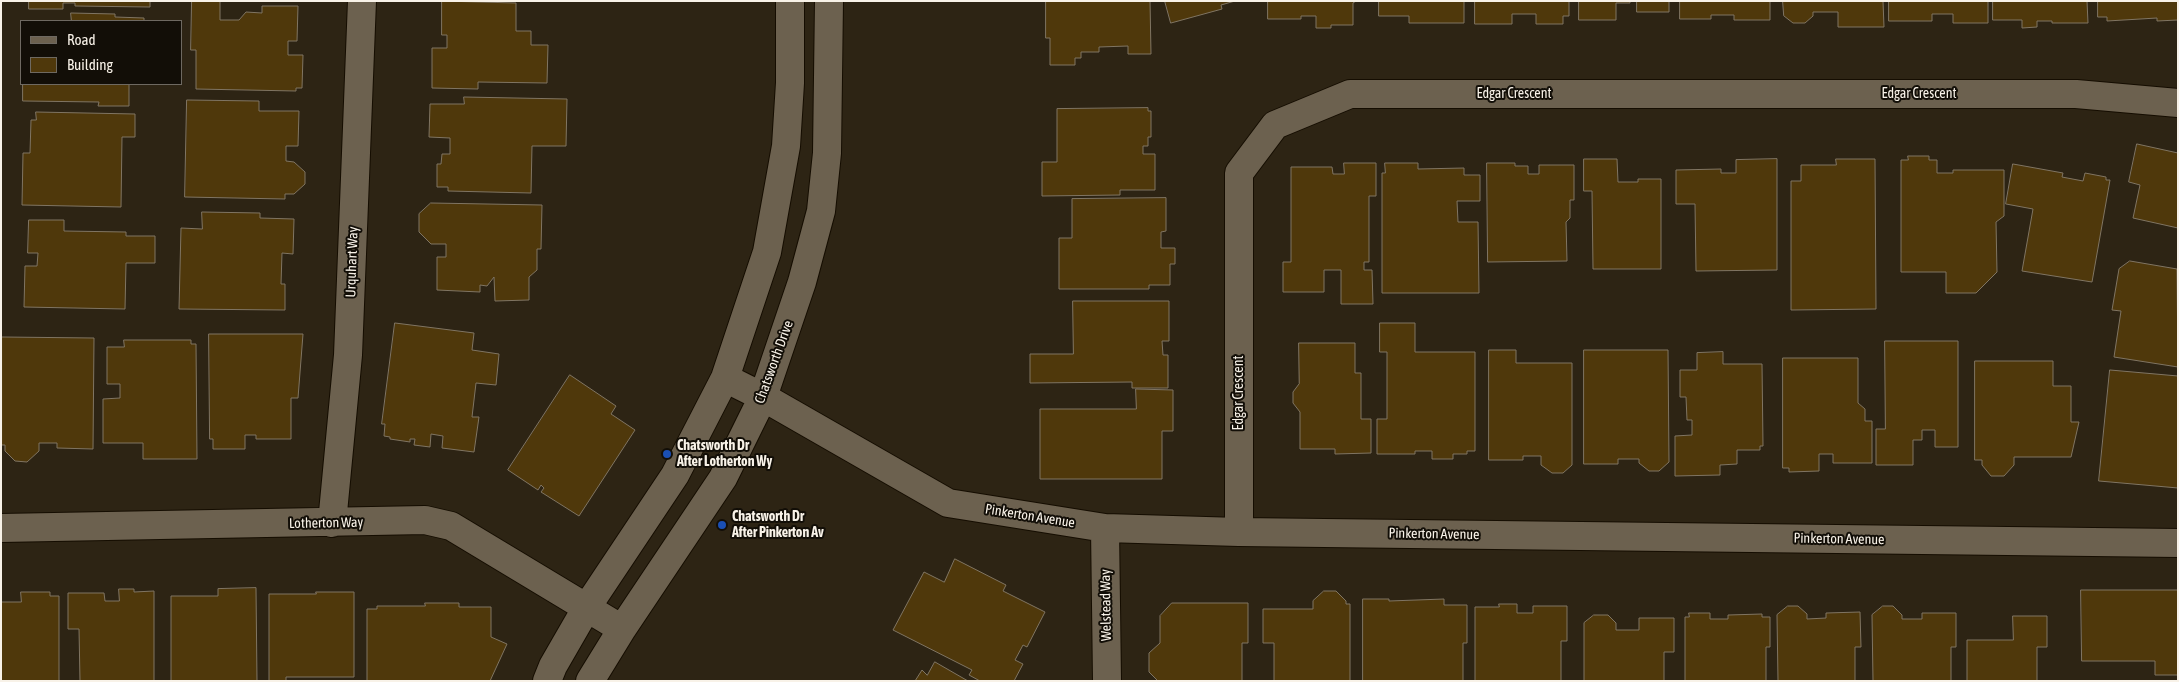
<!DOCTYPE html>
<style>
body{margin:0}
#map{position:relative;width:2179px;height:682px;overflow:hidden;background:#2d2414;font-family:"Asap Condensed",sans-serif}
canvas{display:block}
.frame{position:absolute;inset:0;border:2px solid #f8f2e8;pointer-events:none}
.legend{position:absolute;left:20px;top:20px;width:162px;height:65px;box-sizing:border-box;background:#120e07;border:1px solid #6e6961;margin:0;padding:6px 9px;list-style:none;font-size:15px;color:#f8f2e8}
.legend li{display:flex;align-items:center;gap:10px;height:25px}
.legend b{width:25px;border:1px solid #6e6961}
</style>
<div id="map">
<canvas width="2179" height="682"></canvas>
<div class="frame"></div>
<ul class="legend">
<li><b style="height:6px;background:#6c614f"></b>Road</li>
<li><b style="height:14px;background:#4f380b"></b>Building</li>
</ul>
</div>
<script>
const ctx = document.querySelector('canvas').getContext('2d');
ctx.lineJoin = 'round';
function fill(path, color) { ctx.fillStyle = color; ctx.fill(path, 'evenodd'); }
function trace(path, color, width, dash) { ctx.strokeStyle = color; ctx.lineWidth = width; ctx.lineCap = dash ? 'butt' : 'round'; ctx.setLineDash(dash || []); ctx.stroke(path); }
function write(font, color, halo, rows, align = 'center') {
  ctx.font = font + ' "Asap Condensed",sans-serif'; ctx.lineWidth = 4; ctx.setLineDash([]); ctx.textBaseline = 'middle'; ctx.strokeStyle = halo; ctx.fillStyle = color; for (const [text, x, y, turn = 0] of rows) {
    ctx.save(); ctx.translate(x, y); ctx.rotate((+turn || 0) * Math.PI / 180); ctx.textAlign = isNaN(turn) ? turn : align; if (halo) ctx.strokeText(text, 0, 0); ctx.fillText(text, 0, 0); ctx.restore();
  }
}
const building = new Path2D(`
 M29,1H150V7L75,6V3H63V9H29Z
 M192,1H220V20H239L246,12L262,13V6H298L297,41H288V55H303L302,88H296V91L196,89V50H191Z
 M442,1L516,3V31H531V45H548L547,83L478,82V89L432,88V48H447V35H442Z
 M1046,1H1150L1151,54H1128V46L1099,47V52H1081V58H1075V65H1050V38H1046Z
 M1165,1H1235L1221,5L1222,9L1171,23Z
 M1268,1H1356L1353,3V25H1331V28H1316V16H1301V19H1268Z
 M1379,1H1464V23H1409V16H1379Z
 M1475,1H1569V16H1563V24H1536V14H1512V24H1475Z
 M1579,1H1630V3H1616V20H1579Z
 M1637,1H1669V12H1637Z
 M1680,1H1770V20H1734V15H1711V19H1680Z
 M1783,1H1883L1884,27H1838V12H1813V16L1805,23H1793L1784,16Z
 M1889,1H1988V23H1953V14H1932V21H1889Z
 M1993,1H2087L2088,23H2052V21H2037V27L2022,28V20H1993Z
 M2098,1H2178V20L2157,21V18L2107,21V17H2098Z
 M71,13L115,14V17L144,18V21H37H71Z
 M23,84H129V106H98L99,102L23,101Z
 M464,97L567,99L566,146H532L531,193L448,191V187H437V164H441L442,154H450V138L429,137L430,104H464Z
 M187,100L259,101V111H299L298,146H286V161L294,162L305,172V184L294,194H285V199L185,197Z
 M1148,108V111H1151V137H1148V146H1143V154H1155V190H1120V195L1042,196V162H1057V109Z
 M36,112L135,114V137H122L121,207L22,205L23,153H30L31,120H36Z
 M2137,144L2178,153V228L2133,218L2140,185L2129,182Z
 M1908,156H1929V160H1937V173H1953V170H2004V216L1996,222L1997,272L1976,293H1946V272H1901V160H1908Z
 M1584,159H1617L1618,182H1638V179H1661V269H1593L1592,191H1584Z
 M1777,159V270L1696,271L1695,204H1676V170L1721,169V173H1736V160Z
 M1836,159H1875L1876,309L1791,310V181H1801V165H1836Z
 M1344,163H1376V196H1369V262H1364V270H1372L1373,304H1341V270H1324V292H1283V262H1291V167H1332L1333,174H1344Z
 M1385,163H1418V169L1464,168V175H1480V201H1457L1458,222H1478L1479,293H1382V173H1385Z
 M1487,163H1515V166H1528V174H1539V165H1574V200H1570V218L1566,222L1567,261L1488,262Z
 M2013,164L2063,173L2062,177L2083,181L2085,173L2106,177V180H2110L2092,282L2022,271L2033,209L2006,204Z
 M1166,198V231L1161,232V248H1175V264H1170V285H1149V289H1059V238H1072V199Z
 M431,203L542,205L541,249H537V270L529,277V300L495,301L494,277L487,286L480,285V292L437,290V257H446V244H431L419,232V214Z
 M202,212L260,213V218L294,219L293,254L282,253L281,284H285V310L179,309L181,228L202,229Z
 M29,220H64V231L126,232V236H155V263H126L125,309L24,307L25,266H37L38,253H28Z
 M2130,261L2177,269L2178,367L2114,357L2121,311L2112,310L2119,269Z
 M1073,301H1169V341H1162L1163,355H1168V388H1132V382L1030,383V354H1073Z
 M395,323L474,333L472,350L499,354L496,385L476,383L472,417H479L474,452L442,448L443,436L431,434L430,447L414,445L415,439H410V442L390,439V437L384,436L385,424H382Z
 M1380,323H1415V352H1475V451H1467V454H1453V459H1432V451H1415V454H1377V419H1387V352H1380Z
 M209,334H303L298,398H291V439H256V435H245V449H213V439H210Z
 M2,337L94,338L93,449L57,448V443H39V451L27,462L15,461L5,451V445H2Z
 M124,340H191V344H196L197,459H143V443H103V399L120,398V384H107V347H124Z
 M1885,341H1958V447H1935V430H1922V440H1913V465H1876V429H1885Z
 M1299,343H1355V373H1361V419H1371V453L1335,454V449H1300V412L1293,403V392L1299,384Z
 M1489,350H1516V363H1572V465L1563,473H1552L1541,465V456H1523V460H1489Z
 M1584,350H1668L1669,462L1659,471H1649L1639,463V459H1618V464H1584Z
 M1723,352V364H1762L1763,446H1760V450H1737V464L1720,465V475L1675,476V436L1692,435V420H1687L1686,397H1680V370H1697V353Z
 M1783,358H1858V403L1865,409V421H1872V463H1833V454H1819V471L1789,472V468H1783Z
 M1975,361H2053V386H2071V422H2079L2071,457H2014V465L2004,476H1991L1982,465V460H1975Z
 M2110,370L2178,376V488L2099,481Z
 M570,375L616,406L611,414L635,430L579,516L541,492L544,488L541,485L538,490L508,470Z
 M1136,389L1173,390V431H1162V479H1040V409H1136Z
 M955,559L1006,585L1003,591L1045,612L1027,647L1023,645L1015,660L1023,664L1014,681H980L969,675L972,670L893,630L924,572L944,582Z
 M256,588L257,681H171V596H218V589Z
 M119,589H134V592L154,591V681H80L79,629H68V593H104L105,601H119Z
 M2081,590H2178V675H2155V661H2082Z
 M1324,591H1336L1346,601V604H1350V681H1274V643H1263V609H1313V601Z
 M21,592H50V596H59V681H1V602H21Z
 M316,592H354V677H286V681H269V594H316Z
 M1363,599H1389V601L1444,599V605H1467V643H1463V681H1363Z
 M425,603H459V607H491V637L507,644L490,681H367V609H377V606H425Z
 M1172,603H1248V643H1242V681H1158L1149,672V653L1160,643V616Z
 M1499,604H1517V613H1533V606H1567V641H1561V681H1475V607H1499Z
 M1788,606H1798L1807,614V619L1826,618V613L1860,612L1861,647H1855V681H1778L1777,615Z
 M1883,606H1893L1902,615V619H1922V613H1956V647H1951V681H1873L1872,615Z
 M1689,613H1710V619H1728V615L1762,614V617H1770V647H1766V681H1685V617H1689Z
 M1594,615H1608L1616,623V630H1639V618H1674V652H1664V681H1584V623Z
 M2013,616H2047V647H2037V681H1967V640H2013Z
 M935,662L968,681H915L922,670L927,675Z`);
fill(building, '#4f380b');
trace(building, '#807563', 1);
const minor = new Path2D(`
 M725,378L763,397L948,503L1105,528L1239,532L2178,543
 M332,523L348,355L362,1
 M1,528L425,520L451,526L622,629
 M1105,528L1107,681
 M1239,532V173L1275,125L1350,94H2076L2178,103
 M547,681L553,666L587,607L675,475L725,378L767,252L786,146L790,83V1
 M590,681L622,629L723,478L763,397L802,282L821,211L827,153L829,1`);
trace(minor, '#150d01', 30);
trace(minor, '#6c614f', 28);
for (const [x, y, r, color] of [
 [667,454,5,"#1a4fb4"],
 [722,525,5,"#1a4fb4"]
]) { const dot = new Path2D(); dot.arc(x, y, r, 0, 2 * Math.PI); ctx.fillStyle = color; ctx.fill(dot); trace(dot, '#120e07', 2); }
write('14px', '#f8f2e8', '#120e07', [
 ["Edgar Crescent",1514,94],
 ["Edgar Crescent",1919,94],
 ["Urquhart Way",352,262,-88],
 ["Chatsworth Drive",774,362,-70],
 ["Edgar Crescent",1239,393,-90],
 ["Pinkerton Avenue",1030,516,9],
 ["Lotherton Way",326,523,-1],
 ["Pinkerton Avenue",1434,534,1],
 ["Pinkerton Avenue",1839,539,1],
 ["Welstead Way",1106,605,-91]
]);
write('bold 14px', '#f8f2e8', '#120e07', [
 ["Chatsworth Dr",677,446],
 ["After Lotherton Wy",677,462],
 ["Chatsworth Dr",732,517],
 ["After Pinkerton Av",732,533]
], 'left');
</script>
